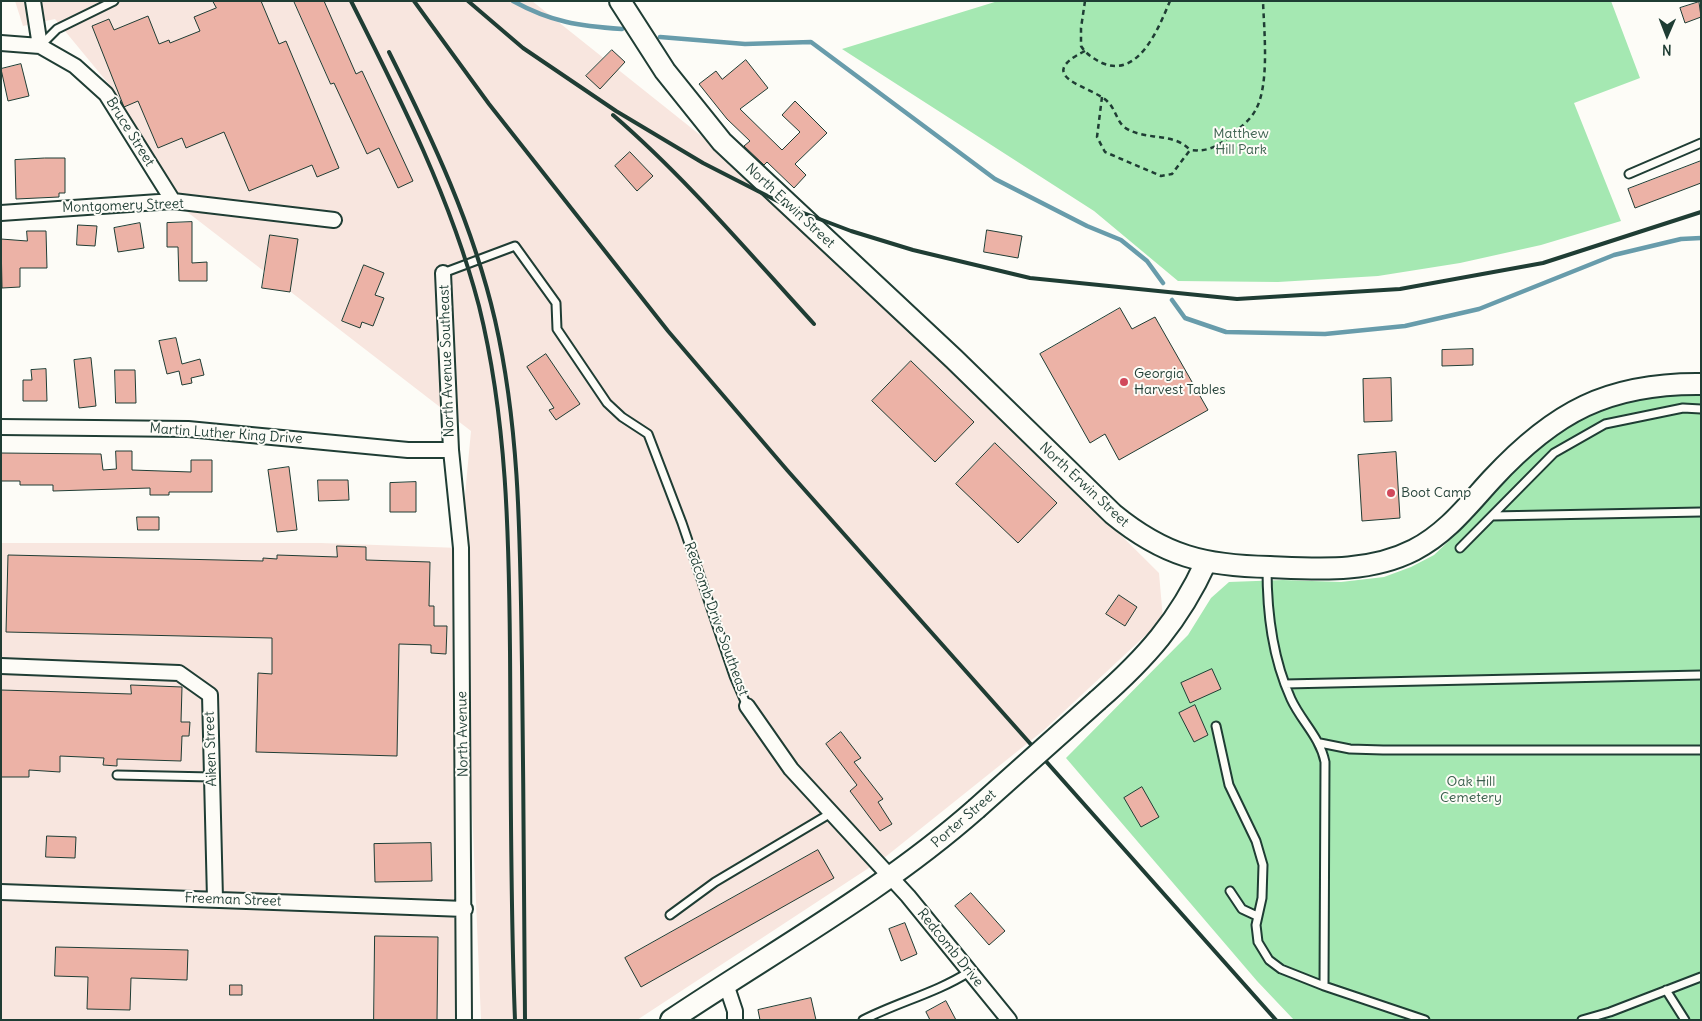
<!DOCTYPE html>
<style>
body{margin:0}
#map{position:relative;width:1702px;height:1021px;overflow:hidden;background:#fdfcf7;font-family:Delius,sans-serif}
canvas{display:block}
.frame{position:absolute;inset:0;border:2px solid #1f3d34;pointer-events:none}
.north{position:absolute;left:1642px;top:10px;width:50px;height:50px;-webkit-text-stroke:4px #fdfcf7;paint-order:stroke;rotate:181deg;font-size:14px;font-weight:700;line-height:20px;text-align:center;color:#1f3d34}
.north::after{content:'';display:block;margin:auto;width:18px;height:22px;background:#1f3d34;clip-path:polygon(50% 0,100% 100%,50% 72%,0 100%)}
</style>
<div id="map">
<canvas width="1702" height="1021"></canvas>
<div class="frame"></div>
<div class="north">N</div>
</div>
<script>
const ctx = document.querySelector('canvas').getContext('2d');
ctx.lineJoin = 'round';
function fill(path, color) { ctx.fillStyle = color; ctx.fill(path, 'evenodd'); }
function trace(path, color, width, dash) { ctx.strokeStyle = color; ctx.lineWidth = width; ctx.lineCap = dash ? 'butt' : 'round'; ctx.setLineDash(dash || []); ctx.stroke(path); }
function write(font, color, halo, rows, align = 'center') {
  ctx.font = font + ' Delius,sans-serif'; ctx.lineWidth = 4; ctx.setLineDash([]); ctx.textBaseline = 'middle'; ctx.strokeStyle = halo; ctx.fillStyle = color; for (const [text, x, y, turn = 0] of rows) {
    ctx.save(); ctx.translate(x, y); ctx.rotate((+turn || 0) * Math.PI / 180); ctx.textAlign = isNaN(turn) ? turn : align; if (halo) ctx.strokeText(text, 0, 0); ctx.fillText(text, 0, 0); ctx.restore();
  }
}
fill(new Path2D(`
 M15,1H532L793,209L1159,573L1163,619L1044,730L884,858L637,1020H481L462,570L465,1020H1V543H321L460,548L471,431L173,201L112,88L55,19L23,26Z`), '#f8e6df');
fill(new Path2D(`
 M998,1H1611L1640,78L1574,103L1621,221L1541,245L1460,263L1378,276L1278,282L1178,281L1094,211L842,49Z
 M1672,392L1701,393V1020H1294L1257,981L1066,758L1188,635L1211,598L1229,582L1283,580L1341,582L1384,577L1411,567L1434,555L1472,519L1523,457L1552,432L1613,403Z`), '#a5e8b2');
trace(new Path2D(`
 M513,1C551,22 579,26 622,29
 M660,37L745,44L811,42L995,179L1087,226L1121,240L1147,261L1163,283
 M1172,300L1185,318L1226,332L1325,334L1405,326L1479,309L1614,255L1681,239L1701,238`), '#689cab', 4.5);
const building = new Path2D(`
 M213,1H261L279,44L286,41L339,168L317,177L312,165L249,191L224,132L186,148L182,138L158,148L138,101L124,107L92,26L109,19L114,30L148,16L159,44L169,40L170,43L200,31L194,17L216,8Z
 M294,1H324L356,74L362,71L413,181L398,188L379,148L367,154L334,83L331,84Z
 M1699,2L1701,17L1685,23L1680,8Z
 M612,50L625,62L600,89L586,76Z
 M746,60L768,88L740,109L782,150L800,132L782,115L795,101L827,133L795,164L806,175L794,188L767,162L764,165L744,146L750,141L727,119L699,84L716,71L722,79Z
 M21,64L29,96L8,101L1,69Z
 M630,152L653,176L637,191L615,166Z
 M45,158H65V193H59V197L16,199L15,160Z
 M1701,161V183L1635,208L1628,189Z
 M192,222V263L207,262V281H179L178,247H167V223Z
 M140,223L144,248L118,252L114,228Z
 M78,225L97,226L95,246L77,245Z
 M987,230L1022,236L1018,258L984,252Z
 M27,231H46L47,268H20V287L2,288L1,239L27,241Z
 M270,235L298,239L290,292L262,288Z
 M364,265L384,273L375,295L384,298L373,326L362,322L360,328L342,321Z
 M1120,308L1132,329L1155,317L1208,410L1119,460L1105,434L1090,443L1040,354Z
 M176,338L182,364L200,359L204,375L191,378L192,383L182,385L179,371L167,374L159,341Z
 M1473,349V365L1442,366V350Z
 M546,354L580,404L556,420L549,410L554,408L527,367Z
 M91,358L96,406L79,408L74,360Z
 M911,361L974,422L935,462L872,401Z
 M46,369L47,401H23V380H32L31,370Z
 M115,370H135L136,403H116Z
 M1391,378L1392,421L1364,422L1363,379Z
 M995,443L1057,503L1018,543L956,484Z
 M116,451H132V470L191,472V460H212V492H169V495H150V488L53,491V485H20V481H1V453L101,454L103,470L116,469Z
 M1396,452L1400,518L1362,521L1358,455Z
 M289,467L297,530L277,532L268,470Z
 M318,480H348L349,500L319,501Z
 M416,482V512H390V483Z
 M137,517H159V530H138Z
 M337,546L366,547V560L430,562L429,606H434V626H447L446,654L431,653V645L399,644L397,756L256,752L258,673L272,674V638L6,632L8,555L263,561V558L277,559V555L337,557Z
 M1119,595L1137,607L1125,626L1106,614Z
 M1212,669L1221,689L1190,703L1181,683Z
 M131,685L182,687L181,722H190L189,736H182L181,761L117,759V766L103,765L104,758L60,756V772L29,770V777H1V690L131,694Z
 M1195,705L1208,735L1194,742L1179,713Z
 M841,732L861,758L854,762L883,799L878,802L892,824L880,831L850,791L857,785L826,744Z
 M1142,787L1159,817L1141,827L1124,798Z
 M47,836L76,837L75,858L46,857Z
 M431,843L432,881L375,882L374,844Z
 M818,850L834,878L641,987L625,958Z
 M971,893L1005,931L989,945L955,906Z
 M905,923L917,954L901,961L889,929Z
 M375,936L438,937L437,1020H374Z
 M56,947L188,950L187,980L131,978L130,1010L87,1009L88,977L55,976Z
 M230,985H242V995H230Z
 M811,998L816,1020H760L758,1010Z
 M946,1001L956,1020H930L926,1012Z`);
fill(building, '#ecb2a6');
trace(building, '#1f3d34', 1);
const lane = new Path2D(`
 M40,46L57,29L114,1
 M1629,174L1701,143
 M443,273L515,246L556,303L557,329L607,403L622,417L648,434L682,523L734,676L747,706
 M1492,516L1701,512
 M1460,548L1554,453L1605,424L1683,408L1701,409
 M1267,568C1267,613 1272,657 1291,699C1301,721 1320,737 1325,762L1324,986L1425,1020
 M1285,684L1701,675
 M1216,726L1229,785L1256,841L1263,865L1262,898L1256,925L1258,942L1269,960L1281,969L1324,986
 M1320,743L1350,749L1383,750H1701
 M117,775L212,777
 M1230,891L1242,909L1257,916
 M670,915L715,882L831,813
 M1666,990L1685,1020
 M863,1020C898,1002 936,993 969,972
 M1582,1020L1610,1012L1701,977`);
const street = new Path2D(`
 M33,1L40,46L75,66L106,94L173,201
 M1,43L40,46
 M1,213L173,201L334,220
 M443,273L451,450L461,548L464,1020
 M1,427L188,429L408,450H451
 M1,666L179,673L210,695L215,899
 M747,706L791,769L908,896L1009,1020
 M1,892L465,909
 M726,984L735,1011V1020`);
const secondary = new Path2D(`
 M620,1L665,71L722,142L954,359L1113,514C1164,556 1205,566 1270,567C1319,569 1369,573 1414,550C1447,533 1468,505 1492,479C1554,412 1608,383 1701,384
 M1098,700C1146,658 1179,621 1206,562
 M671,1020C774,951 883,891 976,809`);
trace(lane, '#1f3d34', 11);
trace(street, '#1f3d34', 18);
trace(secondary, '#1f3d34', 24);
trace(new Path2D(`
 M1085,1L1081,28V46C1086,54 1094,59 1102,63C1139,79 1159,27 1170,1
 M1085,51C1032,77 1091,86 1107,101C1117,110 1116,124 1129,130C1148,140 1175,133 1190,150
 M1102,97L1097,137L1105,152L1161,176L1172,174L1190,150C1209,152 1219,146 1234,133C1241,127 1250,120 1255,111C1270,86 1264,31 1263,1`), '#1f3d34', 2.5, [5, 4]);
trace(lane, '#fdfcf7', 7);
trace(street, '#fdfcf7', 14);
trace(secondary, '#fdfcf7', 20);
trace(new Path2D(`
 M351,1C401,100 451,199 479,306C507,419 509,537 510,651C511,774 510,897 515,1020
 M414,1L489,104L668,331L787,470L1276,1020
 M468,1L523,48L616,111L703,163L793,209L851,231L913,250L1030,278L1237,299L1400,289L1543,263L1701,212
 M389,52C432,138 473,225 495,320C521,434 520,549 522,666C523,784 525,902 525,1020
 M613,115C686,178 749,253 814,324`), '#1f3d34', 4);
const secondaryBridge = new Path2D(`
 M976,809L1098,700`);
trace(secondaryBridge, '#1f3d34', 24, []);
trace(secondaryBridge, '#fdfcf7', 20);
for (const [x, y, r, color] of [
 [1124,382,5,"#d1495b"],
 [1391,493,5,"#d1495b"]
]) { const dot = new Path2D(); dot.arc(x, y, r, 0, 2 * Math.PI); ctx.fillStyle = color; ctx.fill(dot); trace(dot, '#fdfcf7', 2); }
write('14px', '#1f3d34', '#fdfcf7', [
 ["Bruce Street",130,132,58],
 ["Montgomery Street",123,206,-2],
 ["North Erwin Street",790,206,43],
 ["North Avenue Southeast",447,361,-92],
 ["Martin Luther King Drive",226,434,4],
 ["North Erwin Street",1084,485,43],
 ["Redcomb Drive Southeast",716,619,70],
 ["North Avenue",463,734,-91],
 ["Aiken Street",211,749,-92],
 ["Porter Street",964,819,-41],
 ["Freeman Street",233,900,2],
 ["Redcomb Drive",950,948,51]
]);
write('14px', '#3a5f4d', '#fdfcf7', [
 ["Matthew",1241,134],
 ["Hill Park",1241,150],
 ["Oak Hill",1471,782],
 ["Cemetery",1471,798]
]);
write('14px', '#1f3d34', '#fdfcf7', [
 ["Georgia",1134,374],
 ["Harvest Tables",1134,390],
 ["Boot Camp",1401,493]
], 'left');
</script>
